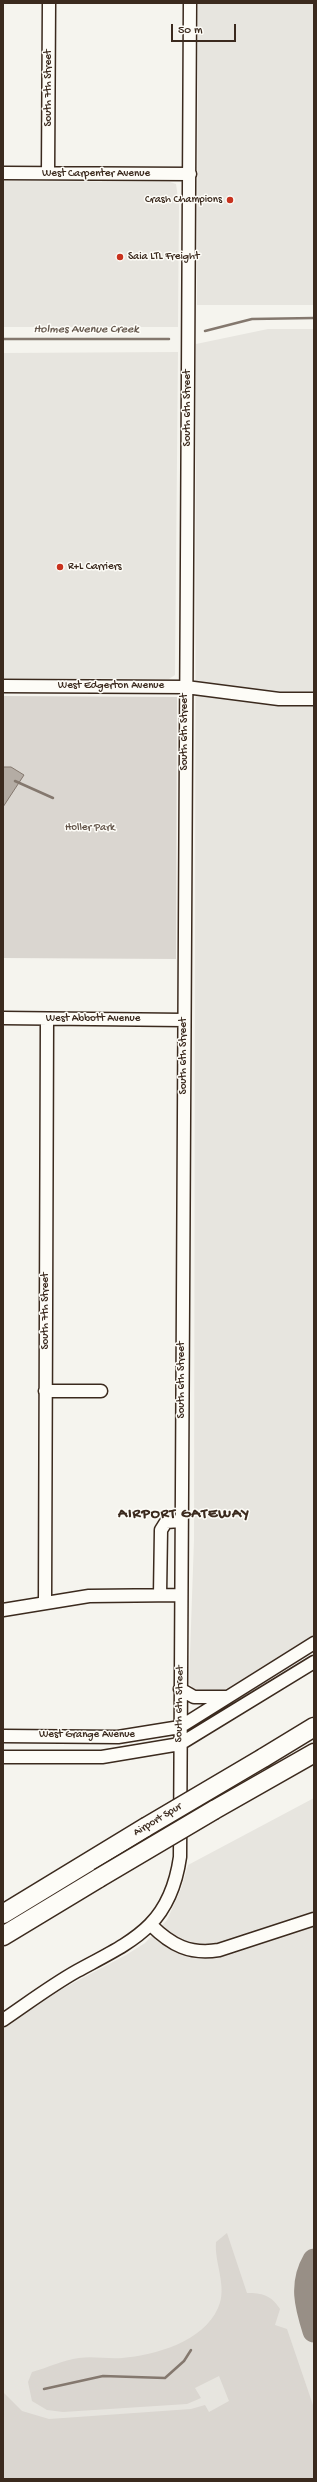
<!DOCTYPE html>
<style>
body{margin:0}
#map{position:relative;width:317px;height:2482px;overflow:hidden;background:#f5f4ee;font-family:"Gochi Hand",sans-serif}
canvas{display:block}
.frame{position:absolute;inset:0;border:4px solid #3b2a1e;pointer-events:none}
.scale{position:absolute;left:171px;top:24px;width:65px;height:18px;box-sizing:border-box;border:2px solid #3b2a1e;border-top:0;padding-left:5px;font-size:12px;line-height:14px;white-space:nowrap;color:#3b2a1e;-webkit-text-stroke:3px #fdfcf7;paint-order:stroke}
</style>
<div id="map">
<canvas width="317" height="2482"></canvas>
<div class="frame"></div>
<div class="scale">50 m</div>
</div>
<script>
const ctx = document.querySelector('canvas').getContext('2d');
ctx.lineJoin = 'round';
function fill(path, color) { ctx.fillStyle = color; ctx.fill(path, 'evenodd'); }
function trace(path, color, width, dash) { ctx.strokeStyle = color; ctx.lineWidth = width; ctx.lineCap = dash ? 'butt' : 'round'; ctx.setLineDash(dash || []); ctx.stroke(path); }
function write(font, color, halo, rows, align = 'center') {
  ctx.font = font + ' "Gochi Hand",sans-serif'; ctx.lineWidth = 3; ctx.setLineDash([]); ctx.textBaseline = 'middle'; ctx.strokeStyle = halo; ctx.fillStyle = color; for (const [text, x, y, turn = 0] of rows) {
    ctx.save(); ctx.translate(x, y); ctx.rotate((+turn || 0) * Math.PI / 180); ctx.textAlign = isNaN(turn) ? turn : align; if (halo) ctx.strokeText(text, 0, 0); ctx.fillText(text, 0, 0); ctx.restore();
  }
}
fill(new Path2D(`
 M198,3H314V305H197Z
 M3,181L170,182L176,184L179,205L178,327H3Z
 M268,329H314V1636L225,1692L197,1694L189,1683L194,1540L196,344Z
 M178,352L175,675L169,679L3,678V353Z
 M314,1798V2479H3V2027L62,1989L126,1955L145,1943L167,1920L181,1889L188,1865Z`), '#e7e5df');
fill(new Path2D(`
 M3,696L177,697L176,959L3,958Z
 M227,2233L247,2293C262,2293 271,2295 280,2309L275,2325L287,2329L314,2408V2479H3V2392L22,2411L49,2419L191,2409L205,2405L209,2412L229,2401L219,2376L195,2388L201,2398L187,2404L63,2412L47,2410L32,2401L28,2382L32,2372C47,2368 63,2360 79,2358C93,2356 107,2359 122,2358C155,2355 203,2342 218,2308C228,2287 214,2263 216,2242Z`), '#dad6d0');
const water = new Path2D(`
 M3,767H11L24,775L3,807Z`);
fill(water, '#b4aca4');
trace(water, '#84786e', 1);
trace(new Path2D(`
 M205,331L252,319L314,318
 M3,339H169
 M15,781L53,798
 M44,2389L103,2376L165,2378L184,2361L191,2350`), '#84786e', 2.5);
trace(new Path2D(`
 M314,2260C300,2284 306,2306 314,2331`), '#988f86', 23);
const minor = new Path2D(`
 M3,173L190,174
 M48,173L49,3
 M3,686L186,687L279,699H314
 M3,1018L184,1020
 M45,1391H101
 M160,1595L161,1530L166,1522L181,1521
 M45,1603L47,1019
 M3,1610L89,1596L181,1595
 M180,1689L194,1697H227
 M3,1736L118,1737L180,1727L314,1643
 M3,1757H102L180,1744L314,1662
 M151,1925C171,1945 190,1955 219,1950L314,1919
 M3,2020C28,2003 52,1985 77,1971C132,1941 170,1927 180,1857L190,3`);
const highway = new Path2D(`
 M263,1758L314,1727
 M214,1810L314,1753
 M3,1914L146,1827
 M3,1936L99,1878`);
trace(minor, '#3b2a1e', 15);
trace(highway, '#3b2a1e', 21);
trace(minor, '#fdfcf7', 12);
trace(highway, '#fdfcf7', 18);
const highwayBridge = new Path2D(`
 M146,1827L263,1758
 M99,1878L214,1810`);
trace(highwayBridge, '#3b2a1e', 21, []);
trace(highwayBridge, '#fdfcf7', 18);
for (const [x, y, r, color] of [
 [230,200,4,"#c8321e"],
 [120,257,4,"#c8321e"],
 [60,567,4,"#c8321e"]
]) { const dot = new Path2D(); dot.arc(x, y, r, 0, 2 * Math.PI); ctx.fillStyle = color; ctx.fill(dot); trace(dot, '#fdfcf7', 1.5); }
write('11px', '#3b2a1e', '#fdfcf7', [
 ["South 7th Street",49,88,-90],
 ["West Carpenter Avenue",96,174],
 ["South 6th Street",188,408,-90],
 ["West Edgerton Avenue",111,686],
 ["South 6th Street",185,732,-90],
 ["West Abbott Avenue",93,1019],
 ["South 6th Street",184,1056,-90],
 ["South 7th Street",46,1311,-90],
 ["South 6th Street",182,1380,-90],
 ["South 6th Street",180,1704,-89],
 ["West Grange Avenue",87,1735],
 ["Airport Spur",158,1820,-31]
]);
write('11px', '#3b2a1e', '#fdfcf7', [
 ["Crash Champions",222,200,"right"],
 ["Saia LTL Freight",128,257],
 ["R+L Carriers",68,567]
], 'left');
write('11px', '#63554a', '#fdfcf7', [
 ["Holler Park",90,828]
]);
write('italic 12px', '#65584d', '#fdfcf7', [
 ["Holmes Avenue Creek",86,330]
]);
ctx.letterSpacing = '1px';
write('bold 15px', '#3b2a1e', '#fdfcf7', [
 ["AIRPORT GATEWAY",184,1515]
]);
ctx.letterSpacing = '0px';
</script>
